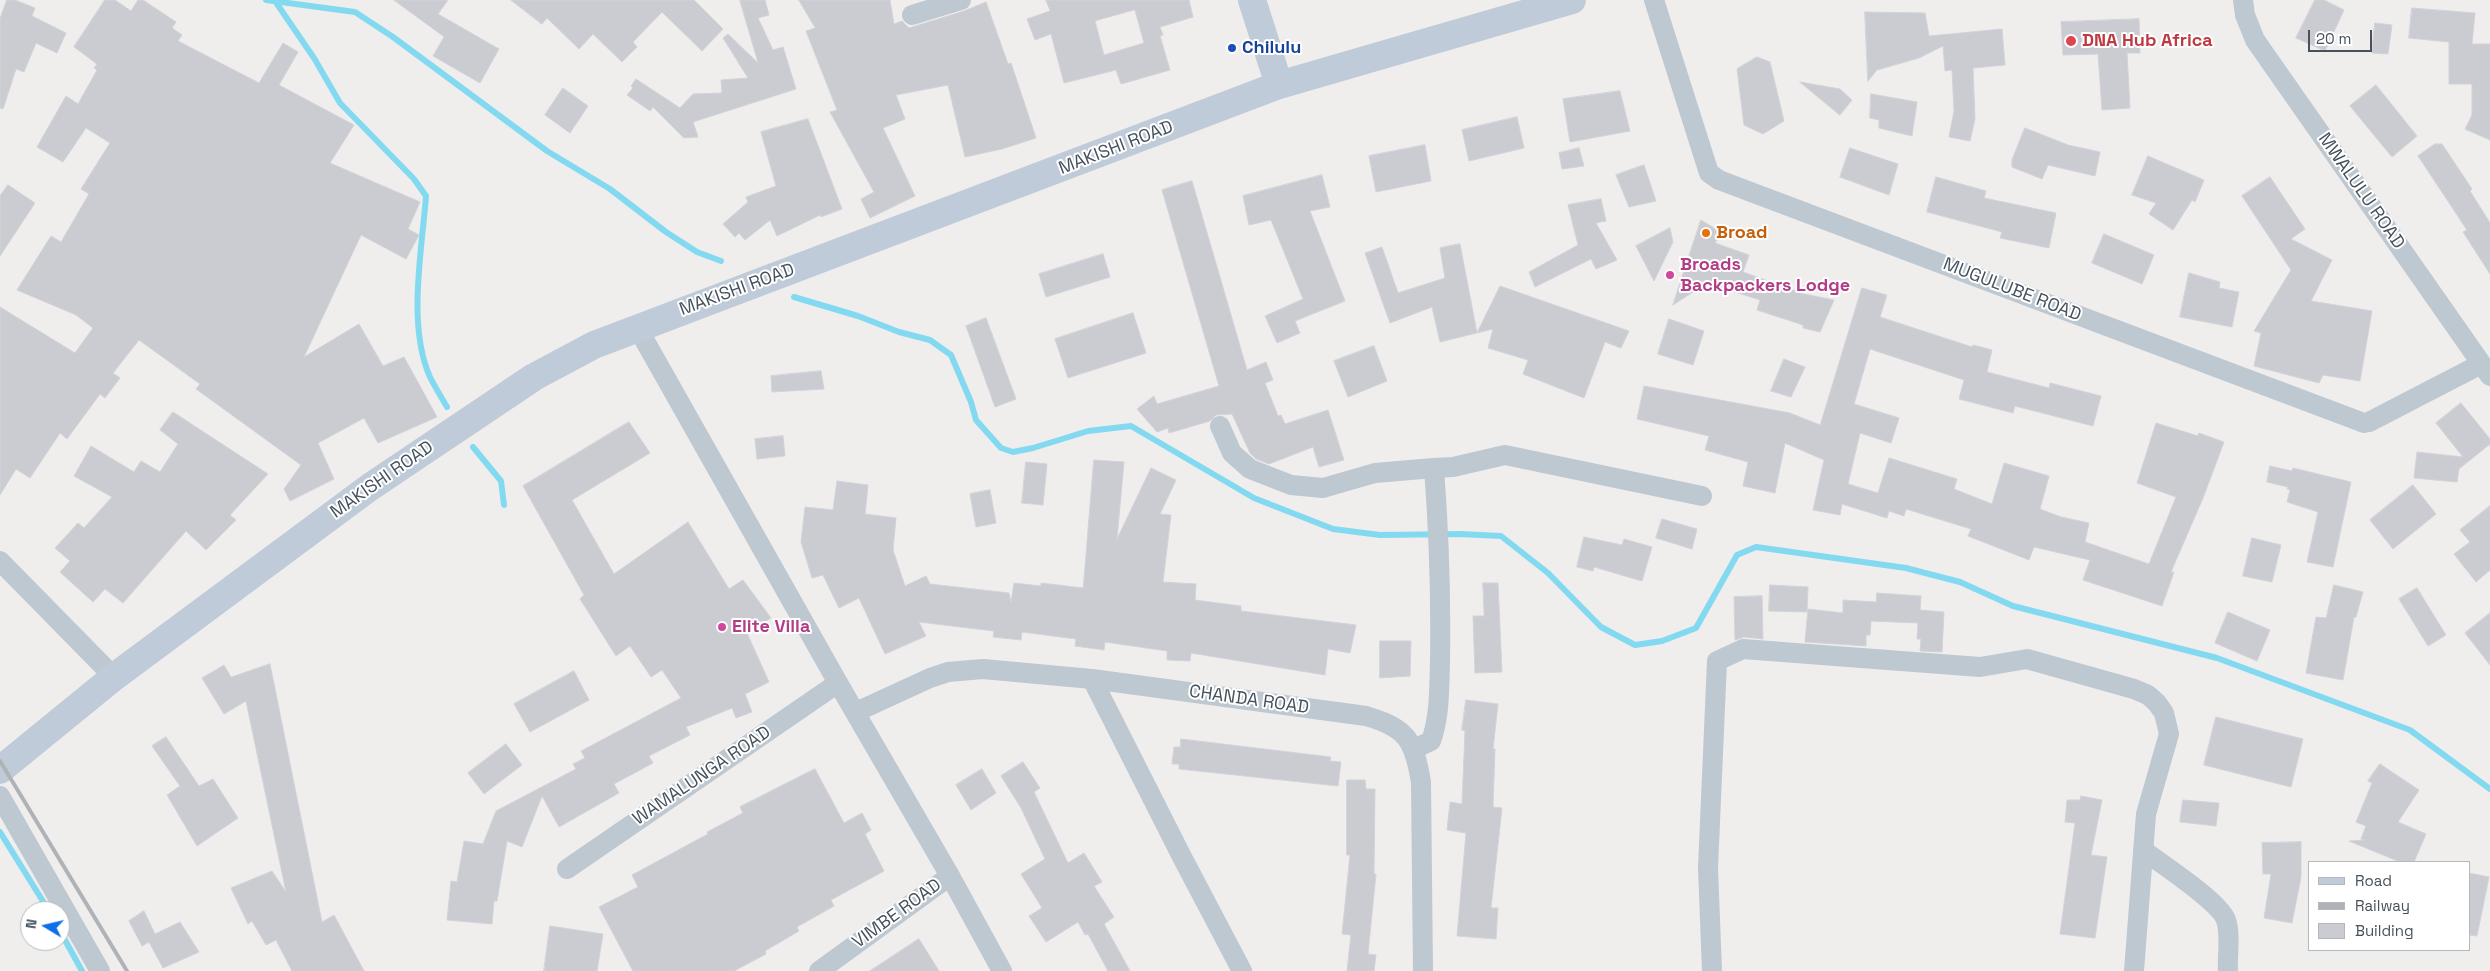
<!DOCTYPE html>
<style>
body{margin:0}
#map{position:relative;width:2490px;height:971px;overflow:hidden;background:#f0eded;font-family:"Space Grotesk",sans-serif}
canvas{display:block}
.legend{position:absolute;left:2308px;top:861px;width:162px;height:90px;box-sizing:border-box;background:#fff;border:1px solid #b5b9be;margin:0;padding:6px 9px;list-style:none;font-size:15px;color:#45515c}
.legend li{display:flex;align-items:center;gap:10px;height:25px}
.legend b{width:25px;border:1px solid #b5b9be}
.north{position:absolute;left:20px;top:901px;width:50px;height:50px;box-sizing:border-box;background:#fff;border:1px solid #b5b9be;border-radius:50%;rotate:279deg;font-size:14px;font-weight:700;line-height:20px;text-align:center;color:#45515c}
.north::after{content:'';display:block;margin:auto;width:18px;height:22px;background:#0f6fe8;clip-path:polygon(50% 0,100% 100%,50% 72%,0 100%)}
.scale{position:absolute;left:2308px;top:30px;width:64px;height:22px;box-sizing:border-box;border:2px solid #45515c;border-top:0;padding-left:6px;font-size:15px;line-height:18px;white-space:nowrap;color:#45515c;-webkit-text-stroke:4px #fff;paint-order:stroke}
</style>
<div id="map">
<canvas width="2490" height="971"></canvas>
<ul class="legend">
<li><b style="height:6px;background:#bfcbd8"></b>Road</li>
<li><b style="height:6px;background:#afb3b8"></b>Railway</li>
<li><b style="height:14px;background:#caccd2"></b>Building</li>
</ul>
<div class="north">N</div>
<div class="scale">20 m</div>
</div>
<script>
const ctx = document.querySelector('canvas').getContext('2d');
ctx.lineJoin = 'round';
function trace(path, color, width, dash) { ctx.strokeStyle = color; ctx.lineWidth = width; ctx.lineCap = dash ? 'butt' : 'round'; ctx.setLineDash(dash || []); ctx.stroke(path); }
function fill(path, color) { ctx.fillStyle = color; ctx.fill(path, 'evenodd'); }
function write(font, color, halo, rows, align = 'center') {
  ctx.font = font + ' "Space Grotesk",sans-serif'; ctx.lineWidth = 4; ctx.setLineDash([]); ctx.textBaseline = 'middle'; ctx.strokeStyle = halo; ctx.fillStyle = color; for (const [text, x, y, turn = 0] of rows) {
    ctx.save(); ctx.translate(x, y); ctx.rotate((+turn || 0) * Math.PI / 180); ctx.textAlign = isNaN(turn) ? turn : align; if (halo) ctx.strokeText(text, 0, 0); ctx.fillText(text, 0, 0); ctx.restore();
  }
}
trace(new Path2D(`
 M266,0L355,12L393,37L547,151L610,189L666,232L697,252L721,261
 M275,1L314,58L340,103L414,179L426,196C422,250 407,326 430,377C435,387 441,397 447,407
 M794,297L858,316L899,332L930,340L951,355L971,402L976,420L1001,448L1013,452L1033,448L1088,431L1131,426L1254,498L1333,529L1380,535L1460,534L1501,536L1548,573L1601,627L1635,645L1662,641L1696,628L1737,555L1756,547L1906,568L1960,582L2013,606L2217,658L2410,730L2490,789
 M473,447L501,481L504,505
 M0,832L49,911
 M60,931L82,971`), '#83daf0', 6);
const building = new Path2D(`
 M7,0H15L35,8L32,16L66,33L57,53L36,43L24,72L16,69L3,109L0,108V19Z
 M105,0H115L131,11L138,0H143L176,22L172,28L182,35L178,41L259,83L283,43L298,52L279,85L354,125L330,163L420,202L408,229L419,235L406,259L361,235L304,357L359,324L383,366L404,357L437,417L378,443L364,418L318,443L334,479L290,501L284,489L301,465L196,389L200,384L139,340L113,373L120,378L105,398L100,394L67,439L60,433L30,478L16,469L0,495V307L75,353L93,328L76,315L17,290L51,236L61,242L89,194L81,189L110,143L86,128L63,162L37,147L66,96L78,104L97,70L94,68L97,64L74,47Z
 M394,0H448L438,14L499,49L480,83L433,56L444,37Z
 M511,0H694L723,29L702,51L662,12L633,42L637,47L622,62L593,34L579,49L547,18L542,24Z
 M740,0H765L769,15L758,18L773,50L783,47L796,89L693,122L698,137L684,138L653,107L650,111L627,95L633,88L631,86L636,79L680,108L693,94L722,93L721,80L748,78L723,38L728,34L758,63Z
 M799,0H890L894,24L902,21L909,28L964,11L986,2L1008,64L1011,63L1036,138L1002,149L965,157L948,85L896,95L905,119L883,128L915,196L870,218L861,199L874,192L830,112L837,110L806,31L815,28Z
 M1046,0H1189L1193,17L1160,27L1163,35L1160,36L1170,70L1121,84L1116,70L1064,83L1051,34L1035,40L1027,19L1050,11ZM1135,10L1144,43L1104,55L1095,21Z
 M2315,0H2324L2344,10L2325,51L2296,38Z
 M2412,8L2475,13L2472,44H2490V140L2465,129L2472,115V84H2449V42L2409,38Z
 M1865,12L1925,13L1929,36L2002,29L2005,65L1973,68L1975,119L1970,141L1949,137L1954,111L1952,70L1945,71L1943,46L1919,58L1877,70L1868,81Z
 M2139,19L2140,53H2127L2130,108L2102,110L2098,54L2063,55L2061,22Z
 M2375,23L2392,25L2388,54L2372,53Z
 M1757,57L1770,62L1784,121L1763,134L1744,125L1737,69Z
 M1800,82L1840,89L1852,100L1840,115Z
 M2376,85L2417,136L2392,157L2350,106Z
 M563,88L588,106L570,133L545,115Z
 M1620,91L1630,131L1570,142L1563,99Z
 M1871,94L1917,102L1912,136L1879,128V120L1870,118Z
 M1517,117L1524,148L1469,161L1462,130Z
 M808,119L842,209L821,217L820,215L777,236L770,220L745,240L739,233L735,237L723,224L748,202L746,197L776,186L761,132Z
 M2025,128L2068,145L2100,152L2095,176L2048,165L2042,179L2012,167V160Z
 M2435,144H2442L2472,189L2470,191L2490,223V274L2463,232L2467,230L2418,156Z
 M1425,145L1431,181L1376,192L1369,156Z
 M1579,148L1584,166L1562,169L1559,153Z
 M1850,148L1898,164L1889,195L1840,177Z
 M2148,156L2204,180L2195,202L2192,200L2173,230L2149,214L2156,203L2132,195Z
 M1644,165L1656,201L1629,207L1616,175Z
 M1322,175L1330,207L1310,211L1345,301L1295,321L1300,333L1277,343L1265,316L1303,299L1271,220L1249,225L1243,196Z
 M1936,177L1986,191L1984,198L2056,213L2049,248L2000,238L2002,232L1927,212Z
 M2270,177L2305,229L2291,239L2332,260L2311,301L2372,311L2360,381L2323,375L2319,383L2254,366L2261,333L2254,331L2291,270L2242,196Z
 M1192,181L1247,370L1266,362L1273,380L1265,383L1278,416L1281,415L1285,424L1328,410L1344,460L1319,467L1313,447L1269,464L1256,459L1250,453L1232,414L1216,415L1210,421L1169,433L1168,428L1157,432L1137,409L1154,396L1157,404L1219,386L1162,190Z
 M8,185L35,203L0,256V196Z
 M1601,199L1606,221L1596,223L1617,260L1596,269L1591,259L1535,287L1529,272L1578,245L1568,205Z
 M1701,220L1722,233L1715,243L1749,255L1743,272L1804,294L1834,300L1820,332L1803,328V325L1757,310L1760,300L1707,283L1673,305Z
 M1670,228L1673,242L1654,281L1636,246Z
 M2104,234L2154,255L2142,284L2092,263Z
 M1460,244L1477,333L1500,286L1629,331L1621,348L1605,342L1584,398L1523,374L1528,360L1488,348L1493,329L1440,342L1432,307L1390,323L1365,253L1382,247L1398,293L1445,278L1440,248Z
 M1103,254L1110,277L1046,297L1039,274Z
 M2189,273L2220,282L2219,288L2239,292L2232,327L2180,317Z
 M1862,288L1887,295L1880,317L1972,347L1973,345L1992,350L1987,372L2049,388L2050,383L2101,396L2093,426L2015,406L2013,413L1959,399L1964,380L1870,349L1854,404L1899,418L1891,443L1860,433L1848,484L1878,493L1889,458L1957,479L1954,489L1992,504L2004,463L2049,476L2040,509L2061,517L2089,523L2085,542L2149,564L2176,497L2137,483L2156,423L2198,436L2199,433L2224,442L2203,498L2171,572H2174L2162,606L2083,580L2090,560L2034,547L2029,560L1968,536L1971,529L1906,509L1904,516L1889,511L1887,518L1842,504L1840,515L1813,510L1824,460L1785,443L1775,493L1743,486L1748,462L1705,450L1709,436L1637,419L1644,386L1790,413L1820,425Z
 M1133,313L1146,353L1068,378L1055,339Z
 M986,318L1016,399L995,407L966,326Z
 M1669,319L1704,331L1693,365L1658,354Z
 M1374,346L1387,381L1348,397L1334,361Z
 M1784,359L1805,367L1791,397L1771,391Z
 M821,371L824,389L772,392L771,376Z
 M2461,403L2490,439V444L2459,469L2457,482L2414,478L2417,452L2463,457L2436,423Z
 M173,412L268,474L230,515L236,520L206,550L186,531L123,603L105,589L93,602L60,572L70,561L55,548L78,523L84,528L112,497L74,476L91,446L134,472L141,461L160,472L178,444L160,430Z
 M629,422L650,453L572,500L614,574L688,522L729,589L743,580L771,618L747,633L769,682L745,694L752,712L736,718L732,708L686,727L690,735L649,756L653,763L614,784L619,793L559,827L542,796L522,847L507,841L497,901H494L492,924L447,920L451,881L457,882L464,841L483,844L496,811L576,769L573,764L585,758L581,751L681,698L662,670L651,677L630,646L616,656L580,599L584,595L523,486Z
 M783,436L785,456L757,459L755,439Z
 M1094,460L1124,462L1117,539L1151,468L1176,480L1160,514L1171,515L1163,582L1196,584L1195,600L1241,606V611L1356,625L1350,653L1328,649L1325,675L1191,653L1190,661L1167,660V651L1105,642L1104,650L1075,646L1076,639L1022,632L1021,640L993,637L994,631L919,622L926,636L885,654L859,598L839,608L823,575L812,578L801,542L805,507L833,510L837,481L868,485L865,514L896,518L893,550L905,586L926,576L930,584L1009,593L1011,602L1014,583L1041,586V583L1083,588Z
 M1026,462L1047,464L1043,505L1022,503Z
 M2270,466L2292,471L2293,468L2351,482L2333,567L2307,562L2318,512L2287,502L2290,490L2287,489L2288,487L2267,482Z
 M2413,485L2436,514L2393,549L2370,520Z
 M990,490L996,523L976,527L970,494Z
 M2490,506V570L2476,582L2454,554L2470,542L2460,530Z
 M1662,519L1697,529L1692,549L1656,538Z
 M1584,537L1622,545L1624,539L1652,547L1642,581L1594,567L1593,571L1577,567Z
 M2252,538L2281,545L2272,582L2243,576Z
 M1483,583H1498L1502,672L1475,673L1473,616H1484Z
 M1770,585L1808,587L1807,612L1769,611Z
 M2334,585L2363,592L2356,617H2354L2343,680L2306,673L2316,617L2326,618Z
 M2417,588L2446,635L2428,646L2399,599Z
 M1877,593L1921,596L1920,610L1944,612L1942,652L1920,651L1921,639H1917L1918,623L1871,621L1870,635H1866V646L1805,642L1808,609L1843,613V600L1876,602Z
 M1762,596L1763,639L1744,637L1735,640L1734,597Z
 M2228,612L2270,630L2257,661L2215,643Z
 M2490,613V665L2465,633Z
 M1380,641H1411L1410,676L1380,678Z
 M270,664L322,922L334,915L364,971H292L276,940L266,945L252,921L248,924L231,888L272,871L286,892L246,701L224,714L202,678L224,665L231,677Z
 M574,671L589,700L530,732L514,704Z
 M1466,700L1498,704L1493,749H1495L1493,807L1502,808L1491,908H1498L1496,939L1457,936L1466,833L1447,830L1450,802L1462,804L1465,731L1462,730Z
 M2216,717L2303,739L2291,787L2204,765Z
 M166,737L199,786L213,779L238,818L197,846L167,795L180,786L152,746Z
 M1181,739L1331,757L1330,761L1341,762L1338,786L1179,769V764H1172L1174,747H1180Z
 M506,744L522,765L484,794L468,773Z
 M1023,762L1040,788L1034,792L1068,863L1084,853L1102,882L1094,886L1114,917L1104,924L1130,971H1108L1088,934L1085,935L1078,922L1046,942L1029,916L1042,908L1021,874L1045,859L1021,808L1001,776Z
 M2380,764L2419,790L2398,822L2426,834L2414,862H2400L2349,841L2365,840L2361,839L2366,826L2356,822L2372,783L2368,781Z
 M815,769L844,823L862,813L871,830L865,834L884,871L831,900L834,906L797,927L799,931L765,951L766,954L734,971H633L599,907L638,887L632,875L708,834L707,832L743,813L740,807Z
 M982,769L996,793L971,810L956,785Z
 M1347,780H1365L1366,789H1375L1374,874H1376L1368,954L1376,955L1374,971H1347L1351,935L1342,934L1350,855H1347Z
 M2081,796L2102,800L2091,855L2107,857L2095,938L2060,934L2075,823L2065,822L2067,800H2080Z
 M2183,800L2219,803L2216,826L2180,822Z
 M2301,842V877L2292,923L2264,918L2271,874H2263L2262,843Z
 M2469,873L2489,877L2477,936L2469,935Z
 M144,911L155,934L180,922L199,952L163,968L149,942L142,946L129,921Z
 M550,926L603,934L597,971H544Z
 M919,939L939,971H870Z`);
fill(building, '#caccd2');
trace(building, '#d1d3d9', 1);
trace(new Path2D(`
 M1654,0L1709,173L1719,180L2364,423L2369,422L2481,364
 M2243,0L2245,15L2255,40L2490,376
 M912,15L961,0
 M637,327L838,683L950,876L1002,971
 M1220,426L1232,453L1250,469L1291,485L1323,488L1375,473L1434,468
 M0,561L114,677
 M1092,679L1182,857L1242,971
 M856,712L930,678L948,672L983,669L1092,679L1366,716C1407,728 1414,740 1421,782L1423,971
 M1414,749L1431,741C1440,716 1439,689 1440,662C1441,598 1439,533 1434,468L1453,467L1505,455L1702,496
 M0,796L100,971
 M2143,850C2161,864 2219,901 2226,920C2231,934 2227,956 2228,971
 M567,869L838,683
 M819,971L950,876
 M1712,971L1708,868L1717,661L1743,649L1980,667L2027,659L2134,689L2148,695L2157,703L2164,713L2169,734L2146,814L2134,971`), '#bdc8d1', 20);
trace(new Path2D(`
 M1252,0L1279,85
 M0,770L114,677L370,487L534,377L594,345L1279,85L1572,0`), '#bfcbd8', 28);
trace(new Path2D(`
 M0,761L127,971`), '#afb3b8', 4);
for (const [x, y, r, color] of [
 [2071,41,6,"#e0444e"],
 [1232,48,5,"#1a4fb4"],
 [1706,233,5,"#e8710a"],
 [1670,275,5,"#d1479c"],
 [722,627,5,"#d1479c"]
]) { const dot = new Path2D(); dot.arc(x, y, r, 0, 2 * Math.PI); ctx.fillStyle = color; ctx.fill(dot); trace(dot, '#fff', 2); }
write('bold 18px', '#be3a42', '#fff', [
 ["DNA Hub Africa",2082,41]
], 'left');
write('bold 18px', '#164399', '#fff', [
 ["Chilulu",1242,48]
], 'left');
write('18px', '#45515c', '#fff', [
 ["MAKISHI ROAD",1116,148,-21],
 ["MWALULU ROAD",2361,191,55],
 ["MAKISHI ROAD",737,290,-20],
 ["MUGULUBE ROAD",2012,290,21],
 ["MAKISHI ROAD",382,480,-35],
 ["CHANDA ROAD",1249,700,8],
 ["WAMALUNGA ROAD",702,776,-34],
 ["VIMBE ROAD",897,914,-36]
]);
write('bold 18px', '#c56008', '#fff', [
 ["Broad",1716,233]
], 'left');
write('bold 18px', '#b23c85', '#fff', [
 ["Broads",1680,265],
 ["Backpackers Lodge",1680,286],
 ["Elite Villa",732,627]
], 'left');
</script>
